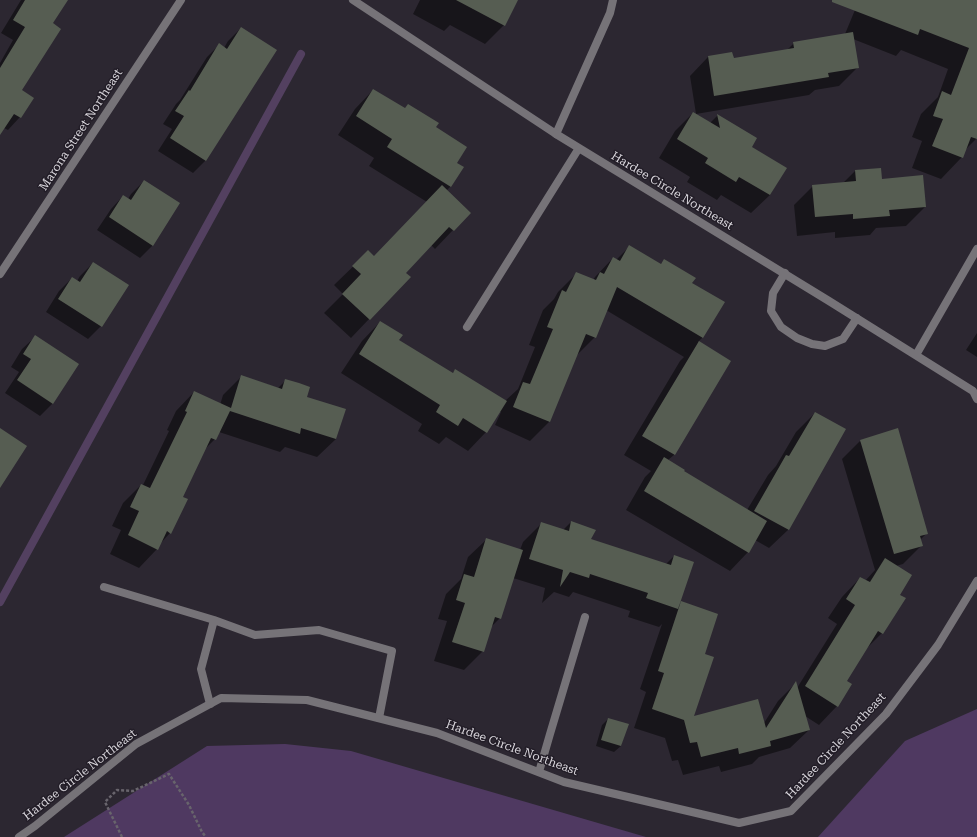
<!DOCTYPE html>
<style>
body{margin:0}
canvas{display:block;background:#2c2731}
</style>
<canvas width="977" height="837"></canvas>
<script>
const ctx = document.querySelector('canvas').getContext('2d');
ctx.lineJoin = 'round';
function fill(path, color) { ctx.fillStyle = color; ctx.fill(path, 'evenodd'); }
function trace(path, color, width, dash) { ctx.strokeStyle = color; ctx.lineWidth = width; ctx.lineCap = dash ? 'butt' : 'round'; ctx.setLineDash(dash || []); ctx.stroke(path); }
function write(font, color, halo, rows, align = 'center') {
  ctx.font = font + ' "Roboto Serif",serif'; ctx.lineWidth = 3; ctx.setLineDash([]); ctx.textBaseline = 'middle'; ctx.strokeStyle = halo; ctx.fillStyle = color; for (const [text, x, y, turn = 0] of rows) {
    ctx.save(); ctx.translate(x, y); ctx.rotate((+turn || 0) * Math.PI / 180); ctx.textAlign = isNaN(turn) ? turn : align; if (halo) ctx.strokeText(text, 0, 0); ctx.fillText(text, 0, 0); ctx.restore();
  }
}
fill(new Path2D(`
 M977,709V837H818L905,741Z
 M285,744L351,751L646,837H64L207,746Z`), '#4f3961');
fill(new Path2D(`
 M21,0H67L52,23L21,91L20,117L8,130L4,128L0,134V63L13,40L1,33Z
 M420,0H517L504,25L485,44L450,25L444,31L413,14Z
 M857,0H977V137L976,139L965,150L962,157L941,179L912,168L922,141L912,137L921,114L938,97L948,69L901,50L896,56L853,39L858,67L839,86L815,90L809,95L696,114L690,76L708,57L733,59L787,50L794,43L845,34L857,5Z
 M241,28L206,160L193,173L158,151L172,129L163,124L176,104L180,100L207,57L220,44L224,48L228,41Z
 M373,90L404,109L408,105L435,128L455,163L462,168L450,187L446,191L453,230L435,249L431,245L405,273L409,277L351,338L324,313L343,294L334,285L368,252L374,257L427,202L369,166L374,158L338,135L355,109Z
 M693,113L710,123L718,115L751,147L786,168L770,195L751,213L721,195L717,200L687,182L690,177L659,158L675,131Z
 M880,169L881,180L925,207L906,226L876,228L870,235L835,238V232L797,236L794,205L813,186L843,183L855,171Z
 M144,181L153,245L140,258L97,230L111,209L123,196L128,199L131,194Z
 M629,247L660,265L664,260L691,284L723,303L702,338L698,342L730,361L674,455L668,460L683,472L747,510L768,475L776,466L796,432L815,413L844,429L788,530L769,548L755,540L748,552L730,571L626,510L645,477L651,471L624,455L680,361L684,357L606,310L595,337L576,356L549,422L530,441L495,425L501,412H499L486,432L468,451L446,437L439,444L418,431L422,424L341,373L362,341L380,322L398,340L452,374L455,370L505,401L518,389L535,347L529,345L543,310L554,299L558,292L577,273L593,280L595,277L613,258L616,260Z
 M93,263L101,326L88,339L46,312L59,291L72,278L77,281L80,276Z
 M977,333V357L966,350Z
 M35,337L53,403L40,416L5,393L19,372L11,367L22,349Z
 M242,376L278,388L285,381L306,398L336,439L317,457L285,447L280,452L219,432L215,439L203,451L181,497L170,533L160,544L157,549L139,568L110,554L121,530L112,526L123,503L141,485H143L169,431L167,430L176,411L194,392L220,405L223,395Z
 M860,441L927,533L920,540L922,545L903,564L896,566L899,595L882,633L864,651L846,681L837,706L819,725L805,716L809,730L790,748L759,757L752,764L721,772L719,766L683,775L678,760L672,761L665,738L634,728L646,692L640,689L662,624L659,627L628,617L630,611L573,592L569,597L554,592L542,603L545,588L513,578L500,618L491,627L483,651L464,670L434,661L447,621L438,619L446,594L461,579L468,557L487,539L520,550L523,542L542,523L563,530L571,522L589,539L666,564L674,556L679,605L682,602L703,654L692,718L764,723L778,701L796,683L797,688L837,624L828,618L842,597L860,578L865,581L875,570L842,459Z
 M608,719L627,725L621,746L614,752L596,746L602,725Z`), '#0007');
trace(new Path2D(`
 M0,602L301,54`), '#534060', 8);
fill(new Path2D(`
 M25,0H68L53,23L61,29L22,90L34,98L21,118L14,114L0,135V68L25,27L13,20Z
 M456,0H518L505,26Z
 M832,0H977V139L971,137L963,158L932,146L943,119L933,116L942,91L951,95L969,48L920,29L918,35L832,2Z
 M241,27L277,50L206,161L170,138L184,116L175,111L189,90L190,91L219,43L227,49Z
 M853,32L859,68L828,73L829,77L714,96L708,56L732,52L734,58L794,48L793,42Z
 M373,89L405,108L408,104L439,123L436,127L467,147L457,163L464,167L451,187L387,147L392,139L356,116Z
 M693,112L720,128L717,114L757,138L752,147L787,168L770,195L739,177L736,182L705,163L708,158L677,139Z
 M881,168L882,179L923,175L926,207L889,210L890,216L853,219V214L815,217L812,185L856,181L855,170Z
 M144,180L180,203L153,246L109,217L123,195L131,200Z
 M442,185L471,213L454,231L449,227L406,273L411,277L370,320L342,294L361,274L352,266L368,250L374,256Z
 M629,245L661,264L664,259L696,278L692,283L725,302L703,338L617,287L596,338L586,334L550,422L513,407L523,382L530,384L553,329L547,327L562,290L566,292L576,272L596,280L600,272L604,274L613,257L620,261Z
 M93,262L129,285L102,327L58,299L72,277L80,282Z
 M380,321L403,335L399,340L453,373L455,369L507,401L487,433L463,418L458,426L436,412L440,405L359,354Z
 M35,335L79,364L53,404L17,380L31,359L23,354Z
 M699,341L731,361L675,455L642,436Z
 M241,375L282,389L285,379L299,383L310,387L307,397L346,409L336,439L301,428L300,434L230,411L216,440L211,438L183,497L188,499L171,534L167,531L158,550L128,535L139,511L130,507L141,484L150,488L187,412L185,411L194,391L231,408Z
 M815,412L846,429L789,530L754,511L786,455L789,456Z
 M0,428L27,446L0,488Z
 M898,428L928,534L920,536L923,546L894,554L860,440Z
 M664,457L685,470L684,471L767,521L749,553L644,491Z
 M571,521L596,530L591,539L671,565L674,555L694,562L678,609L646,598L648,593L590,574L589,578L570,572L560,587L563,570L529,559L541,522L569,531Z
 M486,538L523,550L501,619L495,617L484,652L452,642L465,603L456,600L464,574L474,577Z
 M885,558L912,575L900,595L906,598L883,634L878,631L847,681L852,684L838,707L805,686L855,605L846,599L860,577L870,582Z
 M681,601L718,614L705,654L714,657L694,716L758,699L766,728L796,681L810,730L770,741L771,746L739,754L738,748L701,757L697,742L690,743L684,720L652,709L664,673L658,671Z
 M608,718L629,724L621,746L601,740Z`), '#565d52');
trace(new Path2D(`
 M122,837L105,802L117,790L133,791L169,774L189,805L202,832L206,837`), '#68646c', 2.5, [3, 2]);
trace(new Path2D(`
 M556,134L610,13L613,0
 M104,587L214,620L255,635L319,630L392,651L379,718
 M210,704L201,669L214,620`), '#767378', 8);
trace(new Path2D(`
 M353,0L556,134L829,301L973,391L977,399
 M785,273L773,293L771,311L781,327L797,338L812,344L825,346L843,339L857,318
 M0,274L181,0
 M467,327L579,148
 M916,355L977,249
 M539,772L550,734L585,617
 M19,837L35,826L136,744L221,698L307,700L437,733L564,782L739,823L791,811L886,714L938,645L977,581`), '#767378', 8);
write('12px', '#d8d5db', '#221d27', [
 ["Marona Street Northeast",81,130,-57],
 ["Hardee Circle Northeast",672,191,31],
 ["Hardee Circle Northeast",836,746,-47],
 ["Hardee Circle Northeast",512,748,20],
 ["Hardee Circle Northeast",80,775,-38]
]);
</script>
